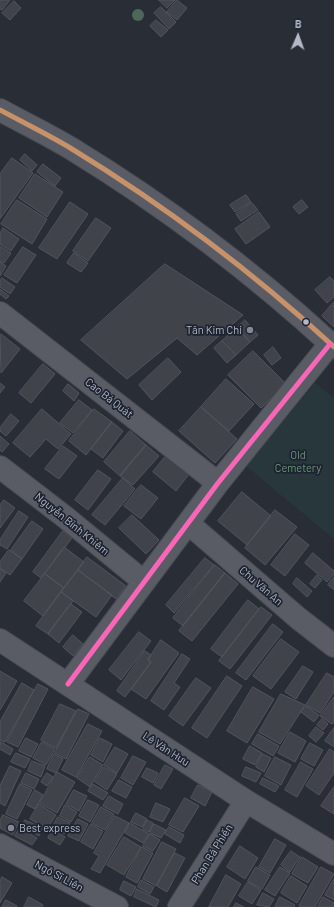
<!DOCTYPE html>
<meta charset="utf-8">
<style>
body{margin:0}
#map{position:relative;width:334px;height:907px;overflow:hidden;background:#292d36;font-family:Barlow,sans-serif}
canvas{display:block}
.north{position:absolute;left:278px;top:16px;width:40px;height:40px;-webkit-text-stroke:3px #1d2330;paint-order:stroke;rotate:2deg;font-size:11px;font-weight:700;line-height:16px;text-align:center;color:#b3b9c7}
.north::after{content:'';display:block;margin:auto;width:14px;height:18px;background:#b3b9c7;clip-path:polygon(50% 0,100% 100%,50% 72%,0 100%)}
</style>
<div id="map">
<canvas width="334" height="907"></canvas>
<div class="north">B</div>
</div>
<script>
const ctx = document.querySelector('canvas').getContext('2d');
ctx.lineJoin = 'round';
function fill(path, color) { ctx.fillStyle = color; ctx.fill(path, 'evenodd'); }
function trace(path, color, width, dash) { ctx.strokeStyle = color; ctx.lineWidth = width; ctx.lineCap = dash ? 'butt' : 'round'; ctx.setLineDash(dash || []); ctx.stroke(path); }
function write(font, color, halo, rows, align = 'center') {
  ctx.font = font + ' Barlow,sans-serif'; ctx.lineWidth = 3.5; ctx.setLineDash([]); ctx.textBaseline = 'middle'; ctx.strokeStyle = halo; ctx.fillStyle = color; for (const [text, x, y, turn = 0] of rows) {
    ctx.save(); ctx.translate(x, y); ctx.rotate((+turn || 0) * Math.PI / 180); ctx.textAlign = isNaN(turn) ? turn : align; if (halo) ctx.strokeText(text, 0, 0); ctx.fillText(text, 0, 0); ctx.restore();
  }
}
fill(new Path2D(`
 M315,383L334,398V539L246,466Z`), '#27373c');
const building = new Path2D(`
 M0,0H10L2,10L0,9Z
 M159,0H175L167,8Z
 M177,0L187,8L177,20L167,12Z
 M14,1L21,8L10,20L2,13Z
 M161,7L176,22L169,29L154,13Z
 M156,20L168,30L161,37L150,26Z
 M25,154L37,165L32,171L20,160Z
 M12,158L33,173L0,219V174Z
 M43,164L61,178L55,186L37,172Z
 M35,174L63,192L47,217L19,198Z
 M246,195L251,202L235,212L230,205Z
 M17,200L47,219L32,244L1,224Z
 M302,200L308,207L299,214L293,207Z
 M70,202L88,214L57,259L39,248Z
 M252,203L258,210L241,221L236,214Z
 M259,212L270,227L246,244L235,229Z
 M96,218L111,228L88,261L73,251Z
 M3,228L19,239L11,251L0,244V234Z
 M0,246L11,253L4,263L0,261Z
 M23,247L36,255L17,283L4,275Z
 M74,253L88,263L81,272L67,263Z
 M0,262L6,266L0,276Z
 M165,264L243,315L197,355L177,338L127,379L81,340Z
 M330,277L334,281V297L327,303L315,290Z
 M2,278L15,287L10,294L0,287V280Z
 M0,289L9,296L6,299L0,294Z
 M334,302V327L322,316Z
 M245,320L258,335L250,342L237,328Z
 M237,328L250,342L236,355L222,341Z
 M1,334L20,349L1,373L0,335Z
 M222,341L236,355L227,363L214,348Z
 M273,347L281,358L272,365L264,355Z
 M253,351L286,384L261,408L228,375Z
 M168,358L181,372L152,400L139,385Z
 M43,364L55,374L31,403L19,393Z
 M226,379L254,404L229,431L201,407Z
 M0,383L5,387L0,393Z
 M68,384L79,393L74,401L63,391Z
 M79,400L92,410L73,433L60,423Z
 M201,407L237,439L215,463L179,431Z
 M42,409L71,434L58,449L46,439L30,457L13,443Z
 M94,409L112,422L86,455L69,441Z
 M11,414L19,421L6,436L0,431V428Z
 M112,422L123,431L103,458L91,449Z
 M130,431L146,445L120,476L104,462Z
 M0,436L9,444L2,452L0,450Z
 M146,445L159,456L133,485L120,476Z
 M63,446L77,456L59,479L45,469Z
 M166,456L189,474L176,491L153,472Z
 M98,470L111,479L88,510L75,500Z
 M123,478L135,489L105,525L92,515Z
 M141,485L158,498L141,519L124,506Z
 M242,492L271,516L247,545L218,521Z
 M4,500L15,508L0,528V505Z
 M275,510L297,527L265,565L245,548Z
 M19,511L28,517L7,549L0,545V540Z
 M132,515L159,540L146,554L119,528Z
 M32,521L43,529L22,559L11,550Z
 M63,531L72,538L41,578L33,572Z
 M295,534L309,545L285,576L271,565Z
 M64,547L84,562L64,588L45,574Z
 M9,550L22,559L10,575L0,568V562Z
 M313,553L334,571V574L327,582L305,563Z
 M87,557L126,586L116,599L78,570Z
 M205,558L214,565L174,613L166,605Z
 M215,565L225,573L183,626L173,618Z
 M0,569L6,573L0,582Z
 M78,570L112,595L96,617L61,592Z
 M225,573L238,584L192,641L179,631Z
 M45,574L64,588L43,616L24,601Z
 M317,575L322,580L315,588L310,584Z
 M334,577V590L328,585Z
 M297,578L312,591L307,597L293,584Z
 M61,592L73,601L48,634L36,626Z
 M248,600L259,609L222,657L211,649Z
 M71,604L82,612L59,643L48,634Z
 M261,607L272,615L230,669L219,661Z
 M273,624L283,632L246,680L236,673Z
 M139,632L151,641L121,680L109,670Z
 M73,635L83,644L73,656L63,647Z
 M281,639L299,652L271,689L253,676Z
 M161,640L179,653L146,699L131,689L151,662L148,660Z
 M145,651L151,655L148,660L151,662L125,697L117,691Z
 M182,654L190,659L174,683L180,687L164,710L151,701Z
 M303,666L313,672L296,699L285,692Z
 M0,671L17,681L0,710Z
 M327,673L334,677V692L320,713L306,705Z
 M227,676L242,686L207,738L192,728Z
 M196,678L211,688L183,726L169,716Z
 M22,683L34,690L5,742L0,740V722Z
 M38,684L48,689L18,747L7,742Z
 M253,687L274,699L247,743L227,731Z
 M281,694L305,705L280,744L259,732Z
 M334,697V722L332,724L320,716Z
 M60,704L76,711L56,748L41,740Z
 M306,706L319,715L314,722L301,712Z
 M78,709L89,714L66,759L55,753Z
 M322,719L328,724L323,730L317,725Z
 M88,724L102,731L76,777L62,770Z
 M316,727L324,733L316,742L309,736Z
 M334,728V747L325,741Z
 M290,732L306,741L295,762L278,753Z
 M258,734L279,746L273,756L252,744Z
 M26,738L38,744L31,757L19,751Z
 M100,738L112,744L103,762L91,755Z
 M1,742L13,749L10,755L0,749Z
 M42,742L55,749L46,765L33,758Z
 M310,743L323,750L314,766L301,759Z
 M250,746L262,753L255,765L243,759Z
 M115,747L128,754L117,773L104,765Z
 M330,749L334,752V773L319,795L306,786Z
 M16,753L30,759L25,768L11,762Z
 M54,754L63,759L56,773L47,769Z
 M263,754L271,758L264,772L256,767Z
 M133,756L146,762L133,785L121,778Z
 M90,757L103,765L90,787L77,778Z
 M275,757L291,765L281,785L265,776Z
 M32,761L45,766L41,777L28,771Z
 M301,762L313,769L297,797L285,790Z
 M165,765L173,769L161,789L154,785Z
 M10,766L21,771L5,806L0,803V786Z
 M104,767L117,774L107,790L95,782Z
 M246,767L261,773L256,782L242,776Z
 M147,768L158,773L153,783L142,777Z
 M57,772L75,782L57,813L40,803Z
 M26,773L39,779L34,789L21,783Z
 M47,773L53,777L47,786L41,782Z
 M263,778L279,786L275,792L260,784Z
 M119,780L132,787L126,798L112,791Z
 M20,784L32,790L17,819L6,814Z
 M93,784L108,793L103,800L88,791Z
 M198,785L212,792L205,806L191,798Z
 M334,787V814L321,806Z
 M35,790L43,795L35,809L27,805Z
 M74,790L87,796L79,811L66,804Z
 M109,796L123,804L118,814L103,806Z
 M185,798L199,806L183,832L169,825Z
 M88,800L99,805L90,822L79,816Z
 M156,803L170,809L163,822L150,817Z
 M39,804L56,815L47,829L30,819Z
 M65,805L77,812L71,822L60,816Z
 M101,807L114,814L105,830L92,823Z
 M136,813L147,819L142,827L131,822Z
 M3,815L19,822L13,835L0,828V821Z
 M115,816L129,823L100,873L91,869L99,856L94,853Z
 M58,817L70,823L64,834L52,828Z
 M78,819L88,824L79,841L68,836Z
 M25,820L43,828L39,836L22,827Z
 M147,820L153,823L149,832L143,829Z
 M130,823L149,834L143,843L125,833Z
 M91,824L103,831L93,849L81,842Z
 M154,824L166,830L161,838L150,833Z
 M169,827L184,835L180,843L165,834Z
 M20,828L37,838L32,845L15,836Z
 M53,830L65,837L60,845L48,838Z
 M150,834L160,840L153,851L143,846Z
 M124,837L141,847L124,875L107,865Z
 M275,839L286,845L270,873L259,867Z
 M162,842L176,849L156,886L143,879Z
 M240,846L258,858L245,879L227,867Z
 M142,847L153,853L137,883L126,877Z
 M291,851L300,857L290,872L281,865Z
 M175,853L185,858L167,892L157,886Z
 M302,857L318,867L308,883L292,874Z
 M256,867L270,875L262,889L248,881Z
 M280,867L290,873L275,896L265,890Z
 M321,867L334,874L315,907H302L299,906Z
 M226,875L241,884L228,907H209Z
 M291,876L307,886L297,903L281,893Z
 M2,877L12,883L0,903V882Z
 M334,879V900L325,895Z
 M141,880L154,887L150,894L138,887Z
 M124,881L136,887L131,896L120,890Z
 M248,882L261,890L252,904L239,896Z
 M137,889L159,900L156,907L134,897Z
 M263,893L274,899L269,907L257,905Z
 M29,897L43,905L42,907H24Z
 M280,897L295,905L294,907H275Z
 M323,897L334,903V907H318Z
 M6,900L17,906L16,907H2Z
 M236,903L244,907H234Z`);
fill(building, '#40434a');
trace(building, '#51555d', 1);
const street = new Path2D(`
 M0,110C24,123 49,135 72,149C165,206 254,273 334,347
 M0,313L218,483
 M0,467L65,517L143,581
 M189,524L298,618L334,646
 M0,640L246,801L334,854
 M68,684L218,483L330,344
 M0,845L117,907
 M179,907L246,801`);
trace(street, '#45484f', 24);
trace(street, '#595c64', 22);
trace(new Path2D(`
 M0,110C24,123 49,135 72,149C165,206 254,273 334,347`), '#c7916a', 5);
trace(new Path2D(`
 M68,684L218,483L330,344`), '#fa66b7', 5);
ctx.fillStyle = '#4d675b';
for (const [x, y] of [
 [138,15]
]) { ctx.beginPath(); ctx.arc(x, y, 6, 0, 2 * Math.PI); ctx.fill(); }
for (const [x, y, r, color] of [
 [306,322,3.5,"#b3b9c7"],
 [250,330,4,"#838894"],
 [11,828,4,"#838894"]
]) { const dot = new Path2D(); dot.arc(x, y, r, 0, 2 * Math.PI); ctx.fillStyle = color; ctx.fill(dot); trace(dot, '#1d2330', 1.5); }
write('11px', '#b3b9c7', '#1d2330', [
 ["Tân Kim Chi",242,330],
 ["Best express",19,828,"left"]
], 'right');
write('11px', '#b3b9c7', '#1d2330', [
 ["Cao Bá Quát",109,398,38],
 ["Nguyễn Bỉnh Khiêm",72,524,39],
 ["Chu Văn An",261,586,41],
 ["Lê Văn Hưu",166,749,33],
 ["Phan Bá Phiến",212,854,-58],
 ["Ngô Sĩ Liên",59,876,28]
]);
write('11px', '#6b9679', '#1d2330', [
 ["Old",298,455],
 ["Cemetery",298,468]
]);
</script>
